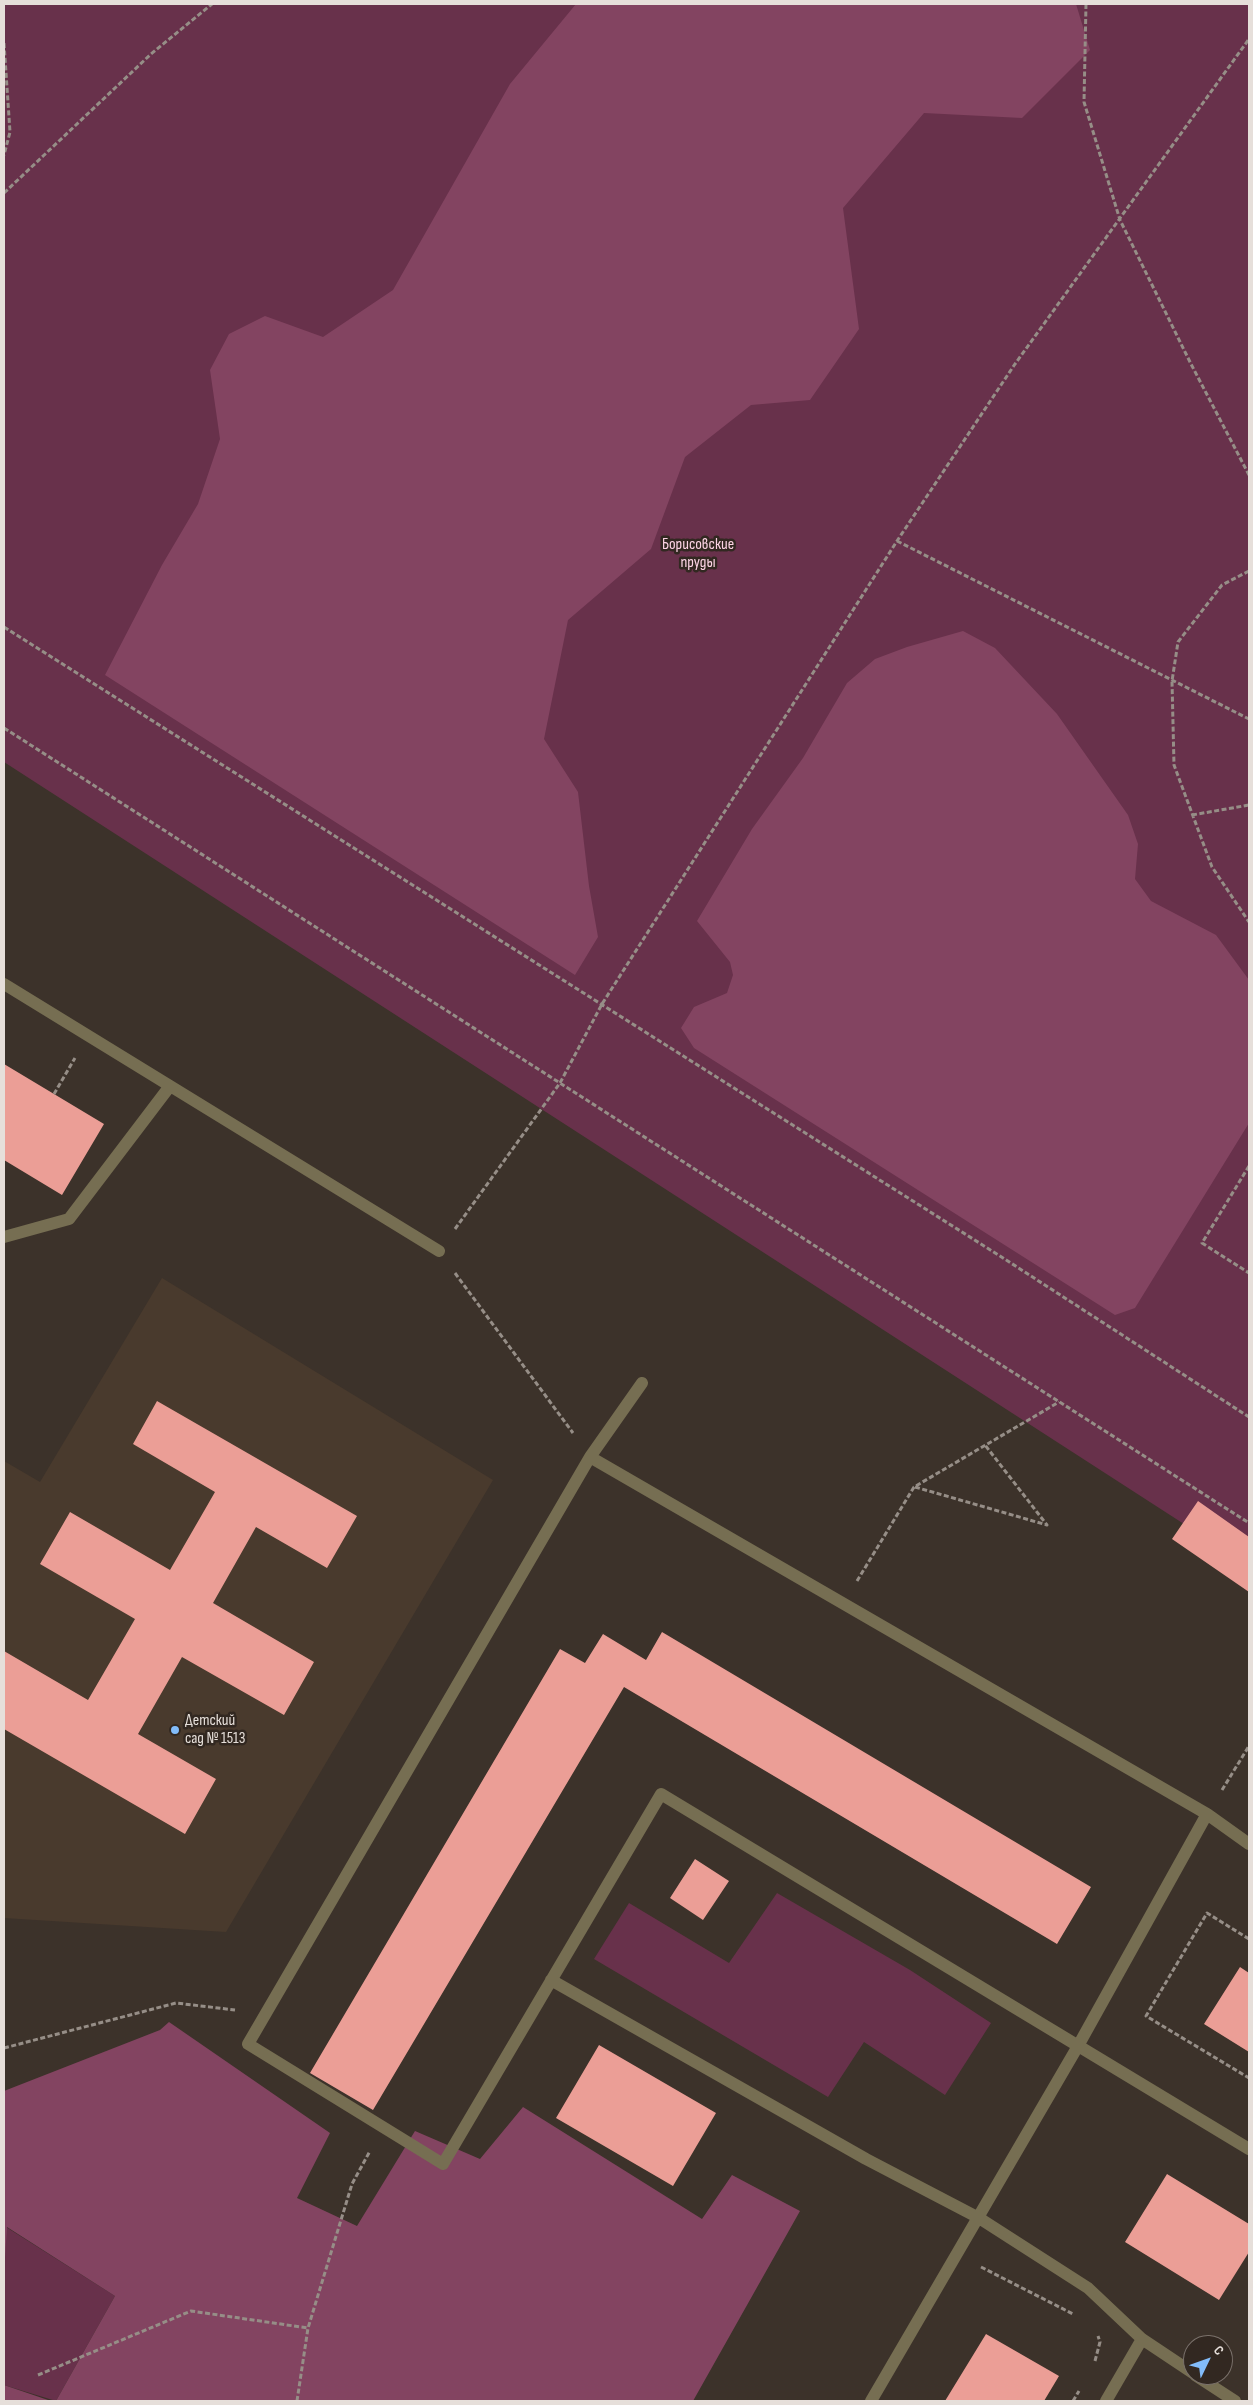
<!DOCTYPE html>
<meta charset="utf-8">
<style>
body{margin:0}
#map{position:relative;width:1253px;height:2405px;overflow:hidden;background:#3c322a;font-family:"Sofia Sans Condensed",sans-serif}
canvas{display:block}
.frame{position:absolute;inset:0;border:5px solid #e6dfda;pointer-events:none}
.north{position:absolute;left:1183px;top:2335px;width:50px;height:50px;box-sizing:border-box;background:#322821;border:1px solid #7a716b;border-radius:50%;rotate:48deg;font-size:14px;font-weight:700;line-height:20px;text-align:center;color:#e6dfda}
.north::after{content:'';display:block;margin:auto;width:18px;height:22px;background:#82bcfa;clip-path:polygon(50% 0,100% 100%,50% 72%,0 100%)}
</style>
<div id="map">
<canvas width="1253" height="2405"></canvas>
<div class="frame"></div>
<div class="north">С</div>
</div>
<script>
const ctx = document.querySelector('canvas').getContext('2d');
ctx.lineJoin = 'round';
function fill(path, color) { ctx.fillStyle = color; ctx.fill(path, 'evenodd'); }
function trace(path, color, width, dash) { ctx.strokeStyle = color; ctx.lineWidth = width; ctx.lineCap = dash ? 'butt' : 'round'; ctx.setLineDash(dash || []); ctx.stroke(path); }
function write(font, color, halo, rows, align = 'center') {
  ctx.font = font + ' "Sofia Sans Condensed",sans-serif'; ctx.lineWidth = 5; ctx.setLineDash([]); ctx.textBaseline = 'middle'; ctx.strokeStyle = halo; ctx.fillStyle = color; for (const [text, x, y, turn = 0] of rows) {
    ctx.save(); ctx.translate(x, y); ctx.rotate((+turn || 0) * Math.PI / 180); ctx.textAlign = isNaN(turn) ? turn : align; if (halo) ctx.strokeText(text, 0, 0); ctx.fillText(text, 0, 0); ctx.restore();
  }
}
fill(new Path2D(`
 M162,1278L493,1480L226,1932L4,1918V1461L40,1482Z`), '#493a2d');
fill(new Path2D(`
 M4,4H1249V1566L4,762Z
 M777,1893L910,1970L991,2023L945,2095L864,2042L828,2097L594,1959L629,1903L729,1963Z
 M6,2227L115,2296L56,2401L4,2385V2273Z`), '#68314b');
fill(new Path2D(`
 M576,4H1076L1090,50L1022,118L924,113L843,208L859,329L810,400L751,405L685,457L651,549L568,620L544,739L578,792L589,886L598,937L575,975L105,675L162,565L198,504L220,439L210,370L229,334L265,316L323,337L393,290L510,84Z
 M963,631L995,648L1057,714L1128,815L1138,844L1135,879L1151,901L1216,935L1249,980V1123L1135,1308L1115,1315L694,1048L681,1028L694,1007L727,993L733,975L730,962L697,921L752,829L803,758L847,683L875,659L907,647Z
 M169,2022L330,2133L297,2198L357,2226L415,2131L480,2159L523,2107L702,2219L732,2175L800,2211L693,2401H56L115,2296L7,2227L4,2273V2091L160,2030Z
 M4,2385L51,2401H4Z`), '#834461');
fill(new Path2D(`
 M4,1064L104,1124L62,1195L4,1160Z
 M157,1401L357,1516L327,1568L256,1527L213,1603L314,1662L284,1715L182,1657L138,1734L216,1779L185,1834L4,1729V1651L88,1700L135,1619L40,1564L70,1512L170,1570L215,1492L133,1444Z
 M1198,1501L1249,1537V1592L1172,1539Z
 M662,1632L1091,1887L1057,1944L624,1687L373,2110L310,2073L560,1649L585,1663L603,1634L646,1660Z
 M695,1859L729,1881L703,1920L670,1898Z
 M1240,1967L1249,1973V2052L1204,2024Z
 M599,2045L716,2113L673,2186L556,2118Z
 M1167,2174L1249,2224V2252L1219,2300L1125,2242Z
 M986,2334L1059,2376L1044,2401H945Z`), '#eb9e96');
trace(new Path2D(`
 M1086,4L1084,102L1120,220L1191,364L1249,475
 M4,43L10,132L4,155
 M4,193L151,54L212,4
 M897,541L1249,719
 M1249,571L1222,585L1178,642L1172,681L1174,765L1212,867L1249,922
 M4,627L1000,1256L1249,1417
 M4,728L1249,1523
 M1192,815L1249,805
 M54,1094L75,1058
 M1249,1166L1202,1243L1249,1273
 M455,1229L560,1083L602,1004L897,541L1015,364L1249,39
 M455,1273L573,1433
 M915,1487L1047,1525L985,1445
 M857,1581L914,1487L1059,1402
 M1222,1790L1249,1746
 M1249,1939L1207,1913L1146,2016L1249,2078
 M4,2048L176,2003L235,2010
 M981,2267L1073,2314
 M1095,2361L1100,2342L1098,2336
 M38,2375L191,2311L308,2328
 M297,2401L308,2328L352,2184L370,2151
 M1073,2401L1079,2391`), '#968e87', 3, [5, 2.5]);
trace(new Path2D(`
 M4,984L439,1251
 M4,1237L69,1219L170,1086
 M590,1457L642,1383
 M1249,1844L1207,1814L590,1457L248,2044L443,2164L661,1794L1249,2149
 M551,1980L866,2159L979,2218L1088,2288L1142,2339L1193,2373
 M1195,2375L1235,2401
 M871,2401L1078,2046L1207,1814
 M1106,2401L1142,2339`), '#766e52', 12);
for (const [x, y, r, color] of [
 [175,1730,5,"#82bcfa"]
]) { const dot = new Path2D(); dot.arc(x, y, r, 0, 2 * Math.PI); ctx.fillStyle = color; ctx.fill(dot); trace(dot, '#322821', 2); }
write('16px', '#fcd3e4', '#322821', [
 ["Борисовские",698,545],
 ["пруды",698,563]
]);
write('16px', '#e6dfda', '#322821', [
 ["Детский",185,1721],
 ["сад № 1513",185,1739]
], 'left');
</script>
